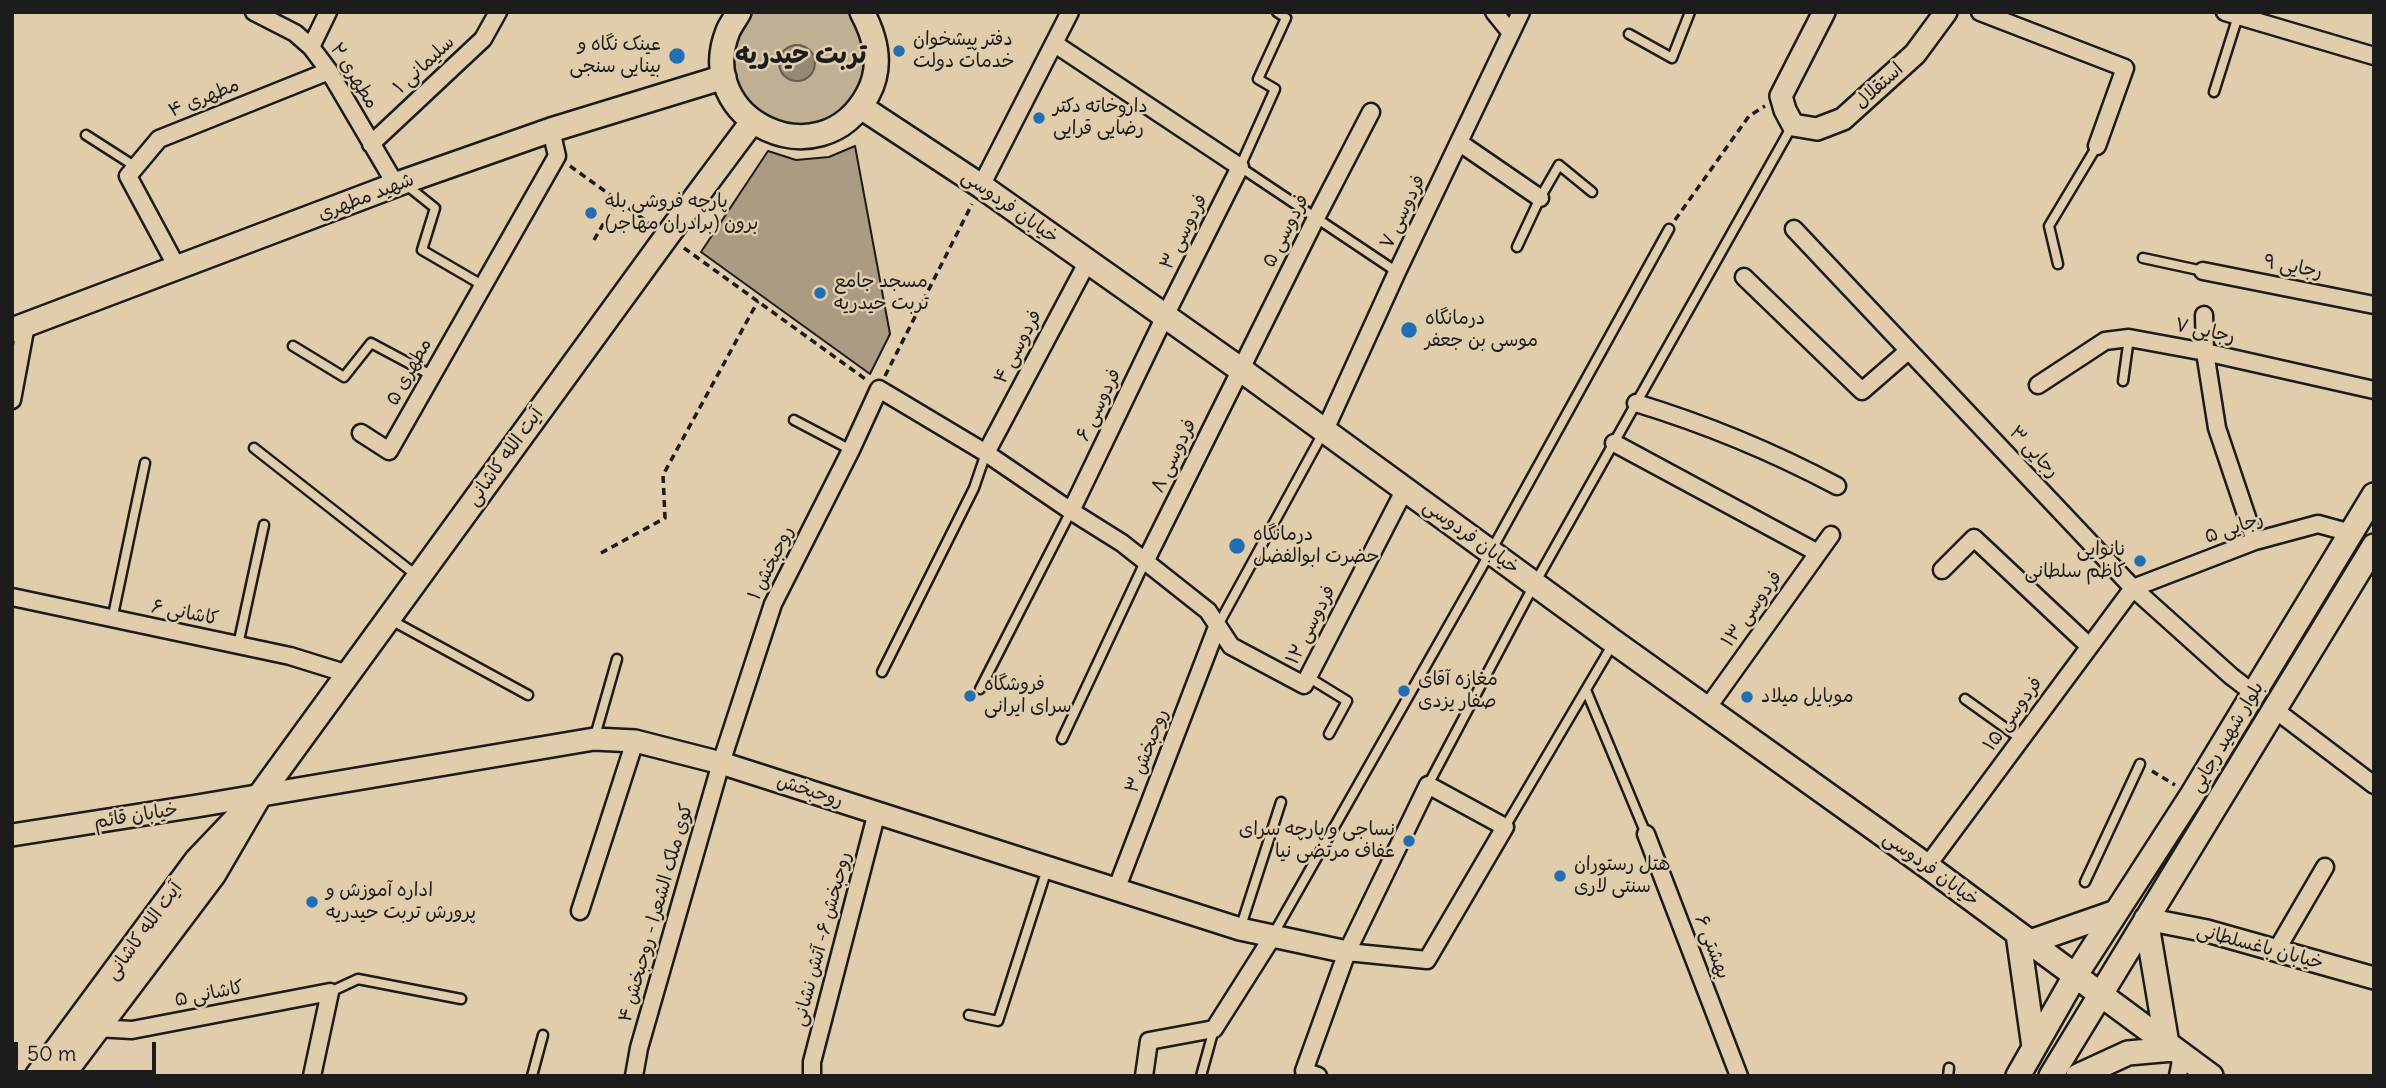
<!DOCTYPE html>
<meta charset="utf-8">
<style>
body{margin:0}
#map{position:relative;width:2386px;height:1088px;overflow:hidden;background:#e1ccab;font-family:Delius,sans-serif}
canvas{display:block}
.frame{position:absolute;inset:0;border:14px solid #1c1c1c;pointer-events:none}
.scale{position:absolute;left:14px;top:1042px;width:142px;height:32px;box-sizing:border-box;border:4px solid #1c1c1c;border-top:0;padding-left:9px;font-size:21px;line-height:24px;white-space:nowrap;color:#1c1c1c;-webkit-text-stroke:5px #e1ccab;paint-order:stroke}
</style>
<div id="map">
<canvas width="2386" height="1088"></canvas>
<div class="frame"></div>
<div class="scale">50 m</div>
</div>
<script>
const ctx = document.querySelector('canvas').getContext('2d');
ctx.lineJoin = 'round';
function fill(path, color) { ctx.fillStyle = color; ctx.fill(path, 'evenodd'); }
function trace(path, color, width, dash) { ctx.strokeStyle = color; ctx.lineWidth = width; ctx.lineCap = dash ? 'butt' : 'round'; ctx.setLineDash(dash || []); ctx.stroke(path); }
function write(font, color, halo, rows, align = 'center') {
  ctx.font = font + ' Delius,"Playpen Sans Arabic",sans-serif'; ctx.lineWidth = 5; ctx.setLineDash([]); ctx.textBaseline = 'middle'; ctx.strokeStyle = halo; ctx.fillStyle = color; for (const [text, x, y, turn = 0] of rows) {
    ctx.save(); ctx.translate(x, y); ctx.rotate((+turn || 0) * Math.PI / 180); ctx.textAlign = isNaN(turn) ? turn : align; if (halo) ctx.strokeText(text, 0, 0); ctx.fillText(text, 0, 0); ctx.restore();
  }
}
fill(new Path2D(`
 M754,12H849C882,48 866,67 853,108L802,132L750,109L735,84L732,55L741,27Z`), '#c0b093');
const water = new Path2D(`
 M779 63a18 18 0 1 1 36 0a18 18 0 1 1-36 0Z`);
fill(water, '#958974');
trace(water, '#655d51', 2);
const building = new Path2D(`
 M855,146L890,334L870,374L701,252L768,151L796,160L829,157Z`);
fill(building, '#ab9b83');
trace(building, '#1c1c1c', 2);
const service = new Path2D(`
 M1277,12L1286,18L1258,79L1275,89L1240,167L1397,272
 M1629,34L1672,58L1690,12
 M2214,92L2238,16
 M86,135L136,167
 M405,184L435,208L422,250L482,285
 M1517,247L1540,198L1559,165L1592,192
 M2143,258L2203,271
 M2058,264L2049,226L2097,146
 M293,346L344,377L371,343L431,375
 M2123,381L2129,338
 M794,420L851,450
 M254,448L416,575
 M389,619L528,695
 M112,620L145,463
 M1217,627L1323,433
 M238,645L264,525
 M882,672L974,488L986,453
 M1308,677L1347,701L1329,734
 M980,689L1071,511
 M1586,690L1646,834
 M1965,699L2021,739
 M595,736L617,659
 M1062,739L1145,562
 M1428,785L1535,583L1792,126
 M1505,827L1614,642
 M2085,882L2140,764
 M1240,929L1281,802
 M1274,933L1491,551L1669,229
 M330,992L358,979L461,999
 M969,1015L998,1021L1047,869
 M532,1076L543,1035
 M1201,1076L1214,1029
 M1948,1076L1949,1068`);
const minor = new Path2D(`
 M254,12L295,33L311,47L329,71L396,185
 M1494,12L1511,33
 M1980,12L2125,68L2097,146
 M2225,12L2374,56
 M1055,44L1240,167L1165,316L1071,511
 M311,47L328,12
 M1460,143L1540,198
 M371,144L483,39L498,12
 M981,186L1070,12
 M1794,229L2133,588L2231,676L2253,693
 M178,269L128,176L159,139L329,71
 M2203,271L2374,305
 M1744,277L1862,391L1908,351
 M2204,315L2205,352L2217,428L2255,541
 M2038,385L2105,341L2129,338L2205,352L2374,390
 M12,400L26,325
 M1636,403C1705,424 1773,452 1837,486
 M1325,430L1397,272L1521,12
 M361,433L389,451L557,156L551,130
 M1614,443L1818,553
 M986,453L1088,261
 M1145,562L1316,218L1371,112
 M1942,570L1974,538L2089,646
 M12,597L290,656L348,674
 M1708,707L1831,535
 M2274,709L2374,785
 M1646,834L1739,1076
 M1927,866L2133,588L2255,541L2318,524L2351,533
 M1116,890L1217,627
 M580,911L635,741
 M2276,951L2325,867
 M96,1028L132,1030L330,992L312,1076
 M634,1076L639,1048L721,763L773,604L851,450L879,389L986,453L1071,511L1122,543L1208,611L1231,646L1304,685L1405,489
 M812,1076V1062L877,812
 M1144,1076L1149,1041L1214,1029L1273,936
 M1318,1076L1304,1071L1347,952L1428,785L1505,827L1427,960L1347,952
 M2178,1076L2182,1055`);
const tertiary = new Path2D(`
 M1824,12L1781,96L1785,110L1793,125L1817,129L1843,119L1915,54L1946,12
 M12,835L197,806L594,739L635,741L721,763L1240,929L1347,952
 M2146,919L2207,931L2374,978`);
const secondary = new Path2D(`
 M739,12C736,18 731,24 728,31C692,120 821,182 868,94C883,66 876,38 862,12
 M861,107L981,186L1240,369L1614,642L1927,866L2211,1076
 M12,330L403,182L551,130L724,77
 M2146,919L2167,1044
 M2018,934L2034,1047
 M2030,942L2116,912
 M37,1076L196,861L236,819
 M62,1076L214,874L260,795L667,236L752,122
 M2018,1076L2075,976L2192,795L2374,495
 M2051,1076L2374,546
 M2078,1076L2128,1053L2173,1049`);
trace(service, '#1c1c1c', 13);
trace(minor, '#1c1c1c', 21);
trace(tertiary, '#1c1c1c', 26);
trace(secondary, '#1c1c1c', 28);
trace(new Path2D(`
 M570,166L652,225
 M1675,220L1749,116L1765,106
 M594,240L617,200
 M684,248L868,381
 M885,376L972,204
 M601,553L665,518L663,475L758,301
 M2152,771L2175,785`), '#1c1c1c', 3.5, [7, 5]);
trace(service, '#e1ccab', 8);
trace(minor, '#e1ccab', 16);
trace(tertiary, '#e1ccab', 21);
trace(secondary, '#e1ccab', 23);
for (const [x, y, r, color] of [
 [899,51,7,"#1f6fb2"],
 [677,56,9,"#1f6fb2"],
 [1039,118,7,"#1f6fb2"],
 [591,213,7,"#1f6fb2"],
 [820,293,7,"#1f6fb2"],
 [1409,330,9,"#1f6fb2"],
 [1237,546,9,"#1f6fb2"],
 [2140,561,7,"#1f6fb2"],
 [1404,691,7,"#1f6fb2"],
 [970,696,7,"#1f6fb2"],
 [1747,697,7,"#1f6fb2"],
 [1409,841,7,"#1f6fb2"],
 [1560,876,7,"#1f6fb2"],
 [312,902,7,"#1f6fb2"]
]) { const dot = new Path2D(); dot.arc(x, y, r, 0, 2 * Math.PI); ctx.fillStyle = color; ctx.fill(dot); trace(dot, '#e1ccab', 2.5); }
write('19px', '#1c1c1c', '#e1ccab', [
 ["دفتر پیشخوان",913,40],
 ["خدمات دولت",913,62],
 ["عینک نگاه و",661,45,"right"],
 ["بینایی سنجی",661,67,"right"],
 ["داروخاته دکتر",1053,107],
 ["رضایی قرایی",1053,129],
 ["پارچه فروشی بله",605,202],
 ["برون (برادران مهاجر)",605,224],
 ["مسجد جامع",834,282],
 ["تربت حیدریه",834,304],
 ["درمانگاه",1425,319],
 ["موسی بن جعفر",1425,341],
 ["درمانگاه",1253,535],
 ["حضرت ابوالفضل",1253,557],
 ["نانوایی",2126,550,"right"],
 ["کاظم سلطانی",2126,572,"right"],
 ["مغازه آقای",1418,680],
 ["صفار یزدی",1418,702],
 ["فروشگاه",984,685],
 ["سرای ایرانی",984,707],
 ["موبایل میلاد",1761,697],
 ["نساجی و پارچه سرای",1395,830,"right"],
 ["عفاف مرتضی نیا",1395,852,"right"],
 ["هتل رستوران",1574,865],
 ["سنتی لاری",1574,887],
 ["اداره آموزش و",326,891],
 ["پرورش تربت حیدریه",326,913]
], 'left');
write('19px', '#1c1c1c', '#e1ccab', [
 ["سلیمانی ۱",424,65,-43],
 ["مطهری ۲",354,76,58],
 ["استقلال",1879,86,-42],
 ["مطهری ۴",204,98,-22],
 ["شهید مطهری",366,197,-21],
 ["خیابان فردوسی",1010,207,35],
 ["فردوسی ۷",1403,212,-64],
 ["فردوسی ۵",1286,231,-63],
 ["فردوسی ۳",1184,232,-63],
 ["رجایی ۹",2293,267,11],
 ["رجایی ۷",2205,331,12],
 ["فردوسی ۴",1018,347,-62],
 ["مطهری ۵",409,372,-61],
 ["فردوسی ۶",1099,405,-64],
 ["رجایی ۳",2034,452,47],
 ["فردوسی ۸",1174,456,-64],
 ["آیت الله کاشانی",505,457,-54],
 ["رجایی ۵",2234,528,-19],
 ["خیابان فردوسی",1471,537,36],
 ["روحبخش ۱",771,563,-64],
 ["فردوسی ۱۳",1752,609,-54],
 ["کاشانی ۶",185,613,11],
 ["فردوسی ۱۲",1311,625,-63],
 ["فردوسی ۱۵",2013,714,-54],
 ["بلوار شهید رجایی",2227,737,-59],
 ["روحبخش ۳",1147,751,-69],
 ["روحبخش",810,791,18],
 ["خیابان قائم",136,816,-9],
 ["خیابان فردوسی",1931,869,36],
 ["کوی ملک الشعرا - روحبخش ۴",656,913,-74],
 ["آیت الله کاشانی",144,931,-54],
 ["روحبخش ۶- آتش نشانی",822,939,-75],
 ["بهشتی ۶",1712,947,69],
 ["خیابان باغسلطانی",2260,947,15],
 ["کاشانی ۵",209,994,-11]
]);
write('bold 26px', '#1c1c1c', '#e1ccab', [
 ["تربت حیدریه",801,56]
]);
</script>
